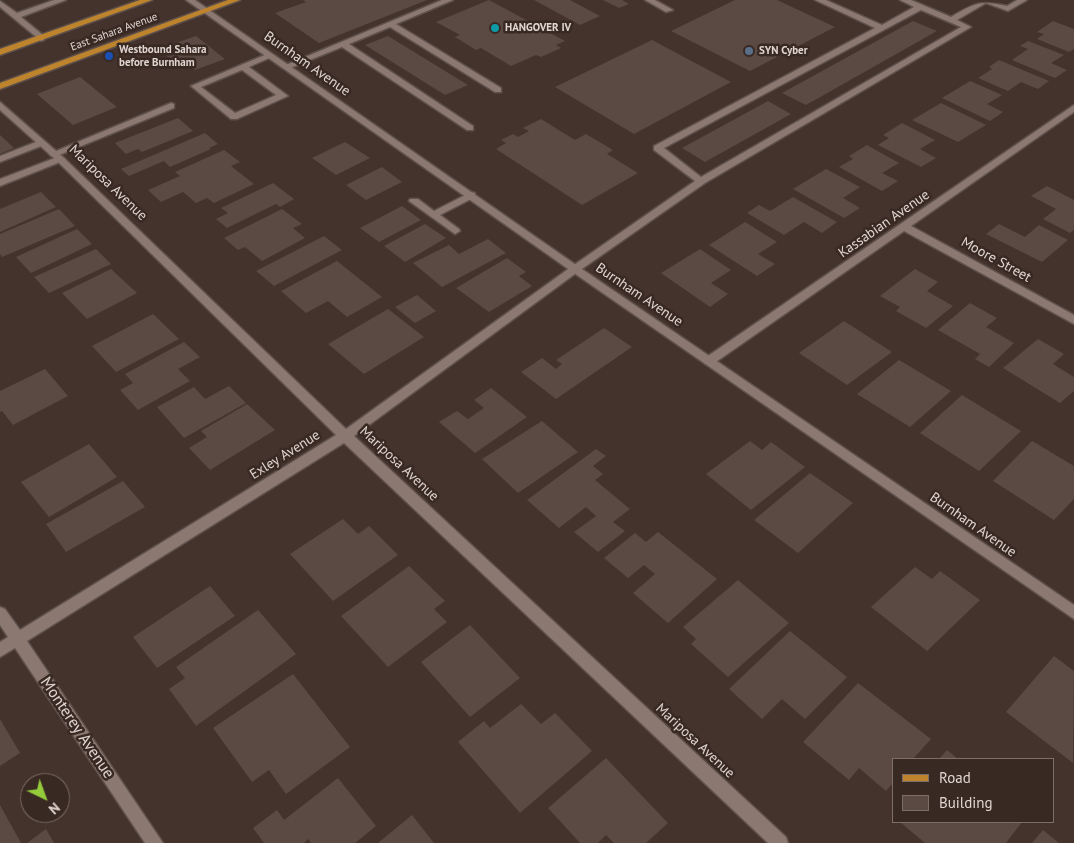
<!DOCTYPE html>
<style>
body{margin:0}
#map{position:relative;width:1074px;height:843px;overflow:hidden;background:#44332d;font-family:"PT Sans",sans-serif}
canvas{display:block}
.legend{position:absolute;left:892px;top:758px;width:162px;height:65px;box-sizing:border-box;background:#392923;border:1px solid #7c6e69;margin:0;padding:6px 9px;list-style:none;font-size:15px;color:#e0d5d1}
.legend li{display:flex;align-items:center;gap:10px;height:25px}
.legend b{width:25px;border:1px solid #7c6e69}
.north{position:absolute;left:20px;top:773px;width:50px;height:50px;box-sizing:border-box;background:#392923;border:1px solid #7c6e69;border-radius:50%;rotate:138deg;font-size:14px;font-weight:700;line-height:20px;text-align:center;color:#e0d5d1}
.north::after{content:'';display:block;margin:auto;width:18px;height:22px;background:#94cc3b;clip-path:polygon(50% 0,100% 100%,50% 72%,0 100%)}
</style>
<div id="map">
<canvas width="1074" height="843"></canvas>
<ul class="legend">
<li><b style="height:6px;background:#bd832d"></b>Road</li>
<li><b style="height:14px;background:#5b4943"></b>Building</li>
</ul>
<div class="north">N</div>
</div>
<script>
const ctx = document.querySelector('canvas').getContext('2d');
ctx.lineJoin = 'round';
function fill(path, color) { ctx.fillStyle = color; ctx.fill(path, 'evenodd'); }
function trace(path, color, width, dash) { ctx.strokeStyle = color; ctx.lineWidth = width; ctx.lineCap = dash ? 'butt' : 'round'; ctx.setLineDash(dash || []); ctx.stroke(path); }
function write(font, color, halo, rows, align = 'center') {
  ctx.font = font + ' "PT Sans",sans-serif'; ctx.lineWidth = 5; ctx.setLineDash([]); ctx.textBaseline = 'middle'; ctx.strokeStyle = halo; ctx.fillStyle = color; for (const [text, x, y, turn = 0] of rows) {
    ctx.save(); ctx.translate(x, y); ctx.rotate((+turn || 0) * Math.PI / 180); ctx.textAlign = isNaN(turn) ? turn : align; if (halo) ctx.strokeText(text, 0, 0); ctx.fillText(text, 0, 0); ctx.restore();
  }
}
fill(new Path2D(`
 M303,0H427L319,43L275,13L306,2Z
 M489,0L565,41L556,45L561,48L541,57L536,55L511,66L481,48L476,50L455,37L460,35L436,22Z
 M534,0H570L600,16L580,25Z
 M603,0H622L629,4L619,8Z
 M735,0H777L835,27L750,71L671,31Z
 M913,21L937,31L806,105L782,93Z
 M1053,21L1074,29V49L1069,52L1037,39L1044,34L1037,32Z
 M196,36L225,59L195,70L185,62L177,64L158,49Z
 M388,36L468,85L445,95L365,45Z
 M652,40L731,82L634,134L555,87Z
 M1028,41L1064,55L1051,63L1067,70L1055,78L1012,60L1028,49L1020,46Z
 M999,60L1049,81L1038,89L1021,82L1008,91L978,78L992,69L989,67Z
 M80,77L117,107L73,125L37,94Z
 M970,81L1002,95L987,104L1003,112L990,121L942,98Z
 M768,101L791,114L705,162L682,148Z
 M941,103L986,125L958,142L912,120Z
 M178,118L193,131L142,152L138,149L126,154L115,143Z
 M541,119L575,140L586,134L613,150L607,154L638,173L582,205L496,149L506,143L501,140L513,134L518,137L529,131L523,128Z
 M902,123L935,140L920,149L936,158L921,167L878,145L889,138L883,135Z
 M205,133L218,144L209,148L211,149L170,167L164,161L129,176L121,169Z
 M0,135L14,148L0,154Z
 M345,142L370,158L336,175L312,158Z
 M867,145L899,163L882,173L898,181L882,191L839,167L853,159L849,156Z
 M224,150L240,162L231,166L254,184L214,203L207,198L196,203L183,192L161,202L148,190L180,176L175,172Z
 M382,167L402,182L366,200L346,185Z
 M826,169L860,187L843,198L860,208L844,218L793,189Z
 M273,183L294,199L280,207L276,204L227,228L216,219L228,213L221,208Z
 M1047,186L1074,200V230L1070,233L1043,219L1056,209L1031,196Z
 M41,192L56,207L0,232V209Z
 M793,197L837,222L822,233L804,222L784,235L747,213L759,205L770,211Z
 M402,206L421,220L379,242L360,228Z
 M59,209L75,226L2,257L0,254V234Z
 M282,209L302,224L293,228L305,238L262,261L245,247L238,250L224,238Z
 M745,222L777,242L758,254L775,264L757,276L709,245Z
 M425,224L446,238L405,262L384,246Z
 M999,224L1025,237L1039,225L1068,240L1042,262L986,234Z
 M77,229L92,244L31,273L16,257Z
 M324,236L342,250L274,286L256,271Z
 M488,239L506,253L442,287L413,263L449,245L459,254Z
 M96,249L111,264L49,293L34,277Z
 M700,249L731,270L711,283L728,294L710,307L661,273Z
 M507,258L526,272L519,276L532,286L489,312L456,288Z
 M337,261L382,297L347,317L328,301L306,313L281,291Z
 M111,269L137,293L87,319L62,293Z
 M915,269L938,282L927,291L953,306L926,328L896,311L900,307L880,296Z
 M417,295L436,311L415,323L395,307Z
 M970,303L997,318L986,327L1014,343L989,367L975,359L980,354L938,330Z
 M388,309L424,337L364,374L328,344Z
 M153,314L179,339L116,372L92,346Z
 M844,321L892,352L847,385L799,353Z
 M604,328L632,347L556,399L521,372L542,358L556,369L562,364L556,360Z
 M1038,339L1064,354L1053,364L1074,377V391L1060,403L1003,368Z
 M184,342L200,357L178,369L190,381L138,410L120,390L133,383L125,374Z
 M899,360L951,391L910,427L857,394Z
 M45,369L68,396L13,425L2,411L0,412V391Z
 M229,386L246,403L184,438L157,407L194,387L205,399Z
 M491,388L527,417L475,453L439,422L457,411L468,419L484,408L474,400Z
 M962,395L1021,431L979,471L920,433Z
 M247,404L275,430L210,470L189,448L207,437L201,431Z
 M542,421L578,452L518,493L482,459Z
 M750,441L762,450L771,442L805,467L751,510L706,474Z
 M1032,441L1074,466V499L1054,520L993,481Z
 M89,444L117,477L49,517L21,482Z
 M596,449L606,456L593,466L603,474L595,480L630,509L613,522L625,531L598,552L574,532L596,516L586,507L559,528L527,500Z
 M810,473L853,503L798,553L754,520Z
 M123,481L145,507L66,552L46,524Z
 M343,519L358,534L369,526L398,555L333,601L290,554Z
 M658,532L717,579L668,623L633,593L655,574L644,565L628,578L604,558L635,533L646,542Z
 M409,566L445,601L434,609L447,622L388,667L341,616Z
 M915,567L932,579L940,571L980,600L927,651L871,607Z
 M738,580L789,623L728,677L691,644L696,639L683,627Z
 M210,586L235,616L157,668L133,637Z
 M258,610L296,654L196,726L169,689L185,678L176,667Z
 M470,625L520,678L470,717L421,662Z
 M790,631L847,677L805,719L782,699L762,719L729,689Z
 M1054,656L1074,671L1073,763L1006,712Z
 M293,674L350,747L286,794L269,770L252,782L213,728Z
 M858,683L931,739L913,759H893V783L886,791L859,768L849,780L803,742Z
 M521,704L541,724L555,713L592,751L520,813L458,742L484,721L490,728Z
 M0,719L20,753L0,766Z
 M947,750L958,759H939Z
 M606,758L668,823L646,843H614L606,835L598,843H580L548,808Z
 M338,778L376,826L355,843H311L308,839L304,843H264L253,828L277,810L284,820Z
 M0,805L21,843H0Z
 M412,815L434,843H378Z
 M900,822H1022L1006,843H925Z
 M46,829L54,843H27Z
 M1043,830L1059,843H1032Z`), '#5b4943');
const lane = new Path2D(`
 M54,0H66L21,17L44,36V40L41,41L0,7V1L17,13Z
 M442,0H453L396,24L501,88V92H495L390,27L349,44L473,126V130H467L342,47L288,69L281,67Z
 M645,0H655L673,10L666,12Z
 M815,0H826L882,25L914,7L900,0H911L951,17C975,3 979,0 1007,6L1017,0H1027L1008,11L986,3L957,20L971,27L705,183L579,271H571L570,269L571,267L695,181L654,150V146L875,28ZM921,10L961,27L701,177L664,148Z
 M267,54L274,56L249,67L288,96L237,119H231L191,86ZM242,70L276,95L235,113L201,87Z
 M171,103L174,104V108L57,156H51L49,154Z
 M41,140L46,143L44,145L0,162V156Z
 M60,156L65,159L63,161L0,186V179Z
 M471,192L475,193V197L440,215L459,229L460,231L455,234L409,201L410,199H418L434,211Z`);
const street = new Path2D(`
 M0,102L63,157L346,429L571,267H579L580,269L579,271L354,436L786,837L788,843H768L344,443L27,641L163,843H145L15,648L0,657V642L8,637L0,625V607L5,609L20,630L336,435L57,161L0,110Z
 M1074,105V112L911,226L1074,315V324L904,231L713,364H705L703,361L705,358Z`);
const secondary = new Path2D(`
 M186,0H195L579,267L1074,605V619L571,271Z`);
const primary = new Path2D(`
 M140,0H152L0,55V49Z
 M228,0H240L0,89V83Z`);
trace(lane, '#5d4f4a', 3);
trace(street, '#5d4f4a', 3);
trace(secondary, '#5d4f4a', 3);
trace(primary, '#5d4f4a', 3);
fill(lane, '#8b7870');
fill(street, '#8b7870');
fill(secondary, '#8b7870');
fill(primary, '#bd832d');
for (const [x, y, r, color] of [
 [495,28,5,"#0f9aa8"],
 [749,51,5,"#5c6f8a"],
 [109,56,5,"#1a4fb4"]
]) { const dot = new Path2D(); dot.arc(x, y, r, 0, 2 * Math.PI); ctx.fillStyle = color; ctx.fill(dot); trace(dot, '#392923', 2); }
write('bold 11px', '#e0d5d1', '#392923', [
 ["HANGOVER IV",505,28],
 ["Westbound Sahara",119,50],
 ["before Burnham",119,63],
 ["SYN Cyber",759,51]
], 'left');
write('11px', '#e0d5d1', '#392923', [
 ["East Sahara Avenue",114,32,-20]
]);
write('14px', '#e0d5d1', '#392923', [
 ["Burnham Avenue",307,64,35],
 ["Mariposa Avenue",108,183,44],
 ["Kassabian Avenue",884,224,-35],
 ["Moore Street",996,260,29],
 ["Burnham Avenue",639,295,34],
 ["Exley Avenue",285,455,-32],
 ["Mariposa Avenue",399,464,43],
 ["Burnham Avenue",973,525,35],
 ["Mariposa Avenue",695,741,43]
]);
write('16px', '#e0d5d1', '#392923', [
 ["Monterey Avenue",77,728,56]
]);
</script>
